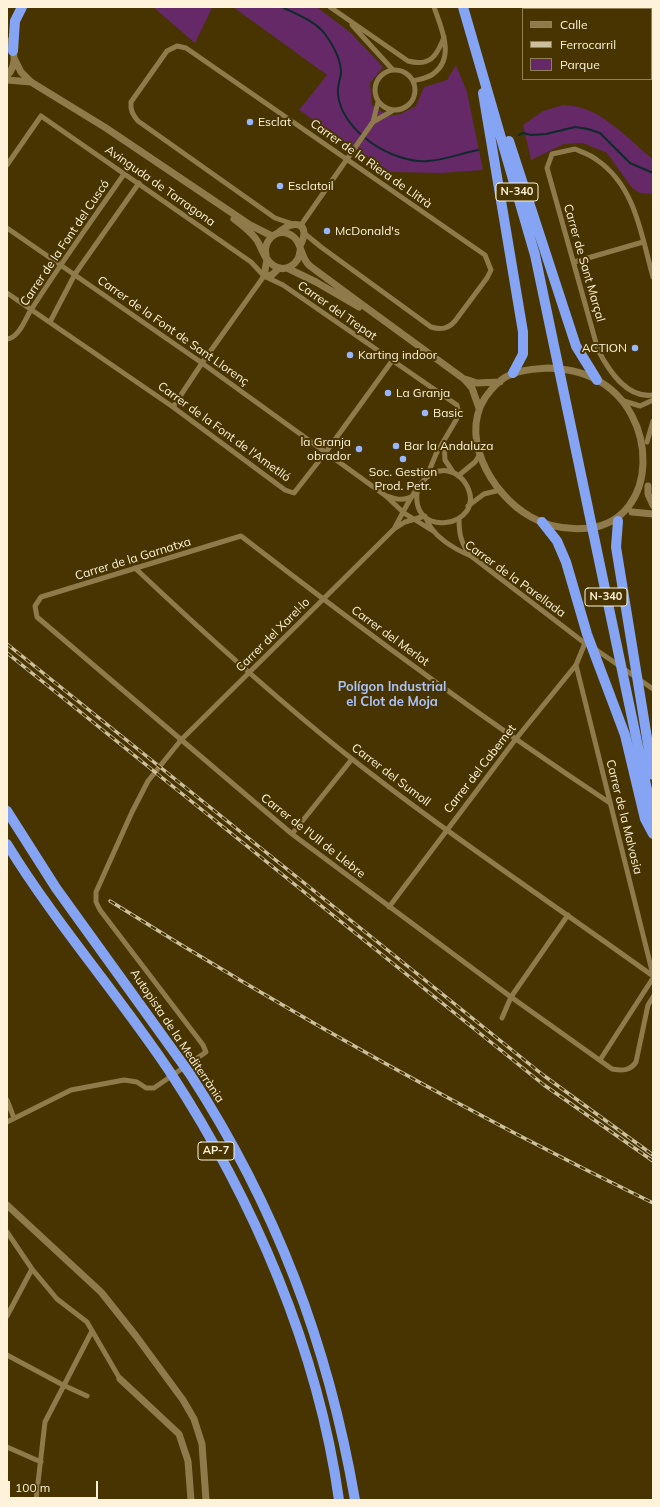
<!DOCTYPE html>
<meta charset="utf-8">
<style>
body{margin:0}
#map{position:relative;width:660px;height:1507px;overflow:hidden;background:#473400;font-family:Mulish,sans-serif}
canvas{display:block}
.frame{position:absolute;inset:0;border:8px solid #fef3da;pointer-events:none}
.legend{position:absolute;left:522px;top:8px;width:130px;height:72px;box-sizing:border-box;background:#473400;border:1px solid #908057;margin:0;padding:5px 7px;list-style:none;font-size:12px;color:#fef3da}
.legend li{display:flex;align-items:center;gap:8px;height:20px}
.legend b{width:20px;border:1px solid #908057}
.scale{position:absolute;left:8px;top:1481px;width:90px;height:18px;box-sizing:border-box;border:2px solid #fef3da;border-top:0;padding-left:5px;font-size:12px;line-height:14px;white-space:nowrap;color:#fef3da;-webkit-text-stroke:3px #473400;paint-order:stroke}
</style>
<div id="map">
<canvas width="660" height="1507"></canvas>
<div class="frame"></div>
<ul class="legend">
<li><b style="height:5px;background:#8f7a4b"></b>Calle</li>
<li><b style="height:5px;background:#ccbf9e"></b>Ferrocarril</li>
<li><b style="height:11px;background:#642966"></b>Parque</li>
</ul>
<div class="scale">100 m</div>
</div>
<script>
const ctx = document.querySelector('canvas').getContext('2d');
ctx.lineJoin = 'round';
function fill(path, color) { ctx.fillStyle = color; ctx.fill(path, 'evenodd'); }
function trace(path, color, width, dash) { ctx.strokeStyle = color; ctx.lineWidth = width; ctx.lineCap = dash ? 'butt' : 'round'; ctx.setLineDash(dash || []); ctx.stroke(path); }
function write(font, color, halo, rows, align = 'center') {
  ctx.font = font + ' Mulish,sans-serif'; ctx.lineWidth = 4; ctx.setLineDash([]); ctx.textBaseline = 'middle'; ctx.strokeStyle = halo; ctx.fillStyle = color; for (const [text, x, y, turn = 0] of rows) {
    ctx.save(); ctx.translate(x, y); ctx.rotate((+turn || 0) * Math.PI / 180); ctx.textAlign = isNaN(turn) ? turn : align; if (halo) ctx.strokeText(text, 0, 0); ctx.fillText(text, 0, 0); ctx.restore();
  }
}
fill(new Path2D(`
 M153,7H222L212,8L195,43Z
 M233,7H317L351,33L383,67L370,83L372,105L388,116L401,114L416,106L424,87L447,80L456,65L467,92L483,170L441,173L390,172L299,110L327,75Z
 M563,105C600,105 626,138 653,159V194L640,193L632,188L607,153L583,143L564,144L531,160L523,125L543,111Z`), '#642966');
trace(new Path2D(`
 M282,7C296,14 315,21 325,34C333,45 341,60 341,73C340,80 337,87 338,94C341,131 393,164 428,161C445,160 462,153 478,150
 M519,135L523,133L531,135L546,134L575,127L588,129L600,133L630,163L653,173`), '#0f292c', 2);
trace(new Path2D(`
 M330,7L408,61C430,67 437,56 444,37
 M352,25L393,70
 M375 90a20 20 0 1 1 40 0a20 20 0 1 1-40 0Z
 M413,81C420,79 428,78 433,74C456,58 441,27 434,7
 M373,122L378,102
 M7,165L41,116L251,262L264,276L283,285L457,405L459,415L436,454L427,476
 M293,224L275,218L138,121C133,115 130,110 131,102L167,51L177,46L186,48L485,255L491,270L487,278L455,321C448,329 441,330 431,327L321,247L304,233
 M301,225L368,129L373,122L392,111
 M7,228L202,363L386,496L404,513L433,531
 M574,262L643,242
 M653,277C641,235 636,187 597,160C591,155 582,152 575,149L552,154L547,168L598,350C609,371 627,399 653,395
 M7,293L173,407L285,490L294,493L326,452L392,361
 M50,322L75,274L139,183
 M7,339C19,338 25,319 31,310C60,264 93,219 124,174
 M624,401L640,406L653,400
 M173,407L202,363L264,276
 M647,442L653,421
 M444,443L445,460L453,472
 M458,476L475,462L480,454
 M387,496C397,500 405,501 414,495
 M468,506L484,494L500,490
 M426,518C432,536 454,549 471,556L586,644
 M459,519C459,534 461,543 470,555
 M395,527C406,509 421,466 448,471C457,473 463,478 467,486C488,527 406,542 418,487
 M135,568C205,634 276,699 352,759C449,835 553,904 653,976
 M595,649L653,689
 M576,665L653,975
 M610,803C483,719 361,629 241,536L41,597L35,606L37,617L292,834L511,997L612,1069C622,1071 630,1071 636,1062L648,1005L653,997
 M292,834L352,759
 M389,907L515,740L576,665L585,643
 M502,1018L511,997L568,915
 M600,1060L653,978
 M7,1100L14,1118
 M7,1122L71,1090L124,1080L137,1082L146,1088H154L206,1052L203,1045L100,910L96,902V892L132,812L148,781L181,740L394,529L405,522L425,516
 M7,1232L32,1269L57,1299L87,1322L120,1379
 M7,1316L32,1269
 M7,1355L63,1385L87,1396
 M7,1447L41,1462
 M36,1500L45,1422L92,1331`), '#8f7a4b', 5);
trace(new Path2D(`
 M7,41C16,52 17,65 7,76
 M14,58L21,72L31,82L106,128L250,225L272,236
 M7,80L31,82
 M234,219C242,225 250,231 256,239C262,247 264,260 273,265C285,274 299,264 300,251
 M278,233C294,218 312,223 300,246
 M266,255C263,242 275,228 289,234C303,240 299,257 310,266C361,304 413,342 464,379L472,388L479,408
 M267,259L264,276L272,275L279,268
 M287,268L316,282L359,307
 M548,368C565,369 581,371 597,380C659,413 660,518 590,528C570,530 548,527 531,517C491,495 454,431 491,390C496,384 504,377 512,374C523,369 536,369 548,368Z
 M465,379L477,383L500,382
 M648,486V494L653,505
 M632,512L653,514
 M7,1205L101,1292L136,1336L183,1400L194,1419L202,1444L206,1500
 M120,1379L179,1434L188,1461L191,1500`), '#8f7a4b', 7);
trace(new Path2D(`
 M463,7L535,255L653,818
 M13,51L15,21L22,7
 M483,93L523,332V354L513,373
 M509,141L576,346L597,380
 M618,521L616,547L653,775
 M542,522L557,541L566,562L587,634L625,735L645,819L653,834
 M7,811L56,888L190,1074C276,1207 328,1344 355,1500
 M7,844C56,924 118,994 170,1072C253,1199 318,1349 339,1500`), '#85a5f4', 10);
const rail = new Path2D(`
 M7,644L543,1075L653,1155
 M7,653L544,1085L653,1161
 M110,901C286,1011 466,1112 653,1203`);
trace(rail, '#ccbf9e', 3.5);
trace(rail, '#473400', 2, [6]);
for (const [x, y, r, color] of [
 [250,122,4,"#97b6fd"],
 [280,186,4,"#97b6fd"],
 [327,231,4,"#97b6fd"],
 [635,348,4,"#97b6fd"],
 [350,355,4,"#97b6fd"],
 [388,393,4,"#97b6fd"],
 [425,413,4,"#97b6fd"],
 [396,446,4,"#97b6fd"],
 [359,449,4,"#97b6fd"],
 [403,459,4,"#97b6fd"]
]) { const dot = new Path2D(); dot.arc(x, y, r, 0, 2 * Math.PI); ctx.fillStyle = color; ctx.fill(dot); trace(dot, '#473400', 1.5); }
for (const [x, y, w] of [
 [517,192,42],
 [606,597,42],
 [216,1151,36]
]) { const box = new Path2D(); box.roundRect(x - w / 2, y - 9, w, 18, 3); ctx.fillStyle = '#473400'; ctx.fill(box); trace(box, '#fef3da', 1); }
write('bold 11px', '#fef3da', null, [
 ["N-340",517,192],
 ["N-340",606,597],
 ["AP-7",216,1151]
]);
write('12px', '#fef3da', '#473400', [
 ["Esclat",258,122],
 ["Esclatoil",288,186],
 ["McDonald's",335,231],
 ["ACTION",627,348,"right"],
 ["Karting indoor",358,355],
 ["La Granja",396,393],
 ["Basic",433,413],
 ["la Granja",351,442,"right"],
 ["obrador",351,456,"right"],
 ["Bar la Andaluza",404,446],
 ["Soc. Gestion",403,472,"center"],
 ["Prod. Petr.",403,486,"center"]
], 'left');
write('12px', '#fef3da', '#473400', [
 ["Carrer de la Riera de Llitrà",371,164,35],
 ["Avinguda de Tarragona",160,186,35],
 ["Carrer de la Font del Cuscó",65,243,-56],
 ["Carrer de Sant Marçal",584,263,74],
 ["Carrer del Trepat",337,311,35],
 ["Carrer de la Font de Sant Llorenç",173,331,35],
 ["Carrer de la Font de l'Ametlló",224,432,36],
 ["Carrer de la Garnatxa",133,559,-17],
 ["Carrer de la Parellada",515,579,36],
 ["Carrer del Xarel·lo",273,635,-45],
 ["Carrer del Merlot",390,636,36],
 ["Carrer del Cabernet",480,769,-52],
 ["Carrer del Sumoll",391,775,37],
 ["Carrer de la Malvasia",624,817,76],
 ["Carrer de l'Ull de Llebre",313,836,38],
 ["Autopista de la Mediterrània",177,1036,56]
]);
write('bold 13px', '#acc3f9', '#473400', [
 ["Polígon Industrial",392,687],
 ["el Clot de Moja",392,702]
]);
</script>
